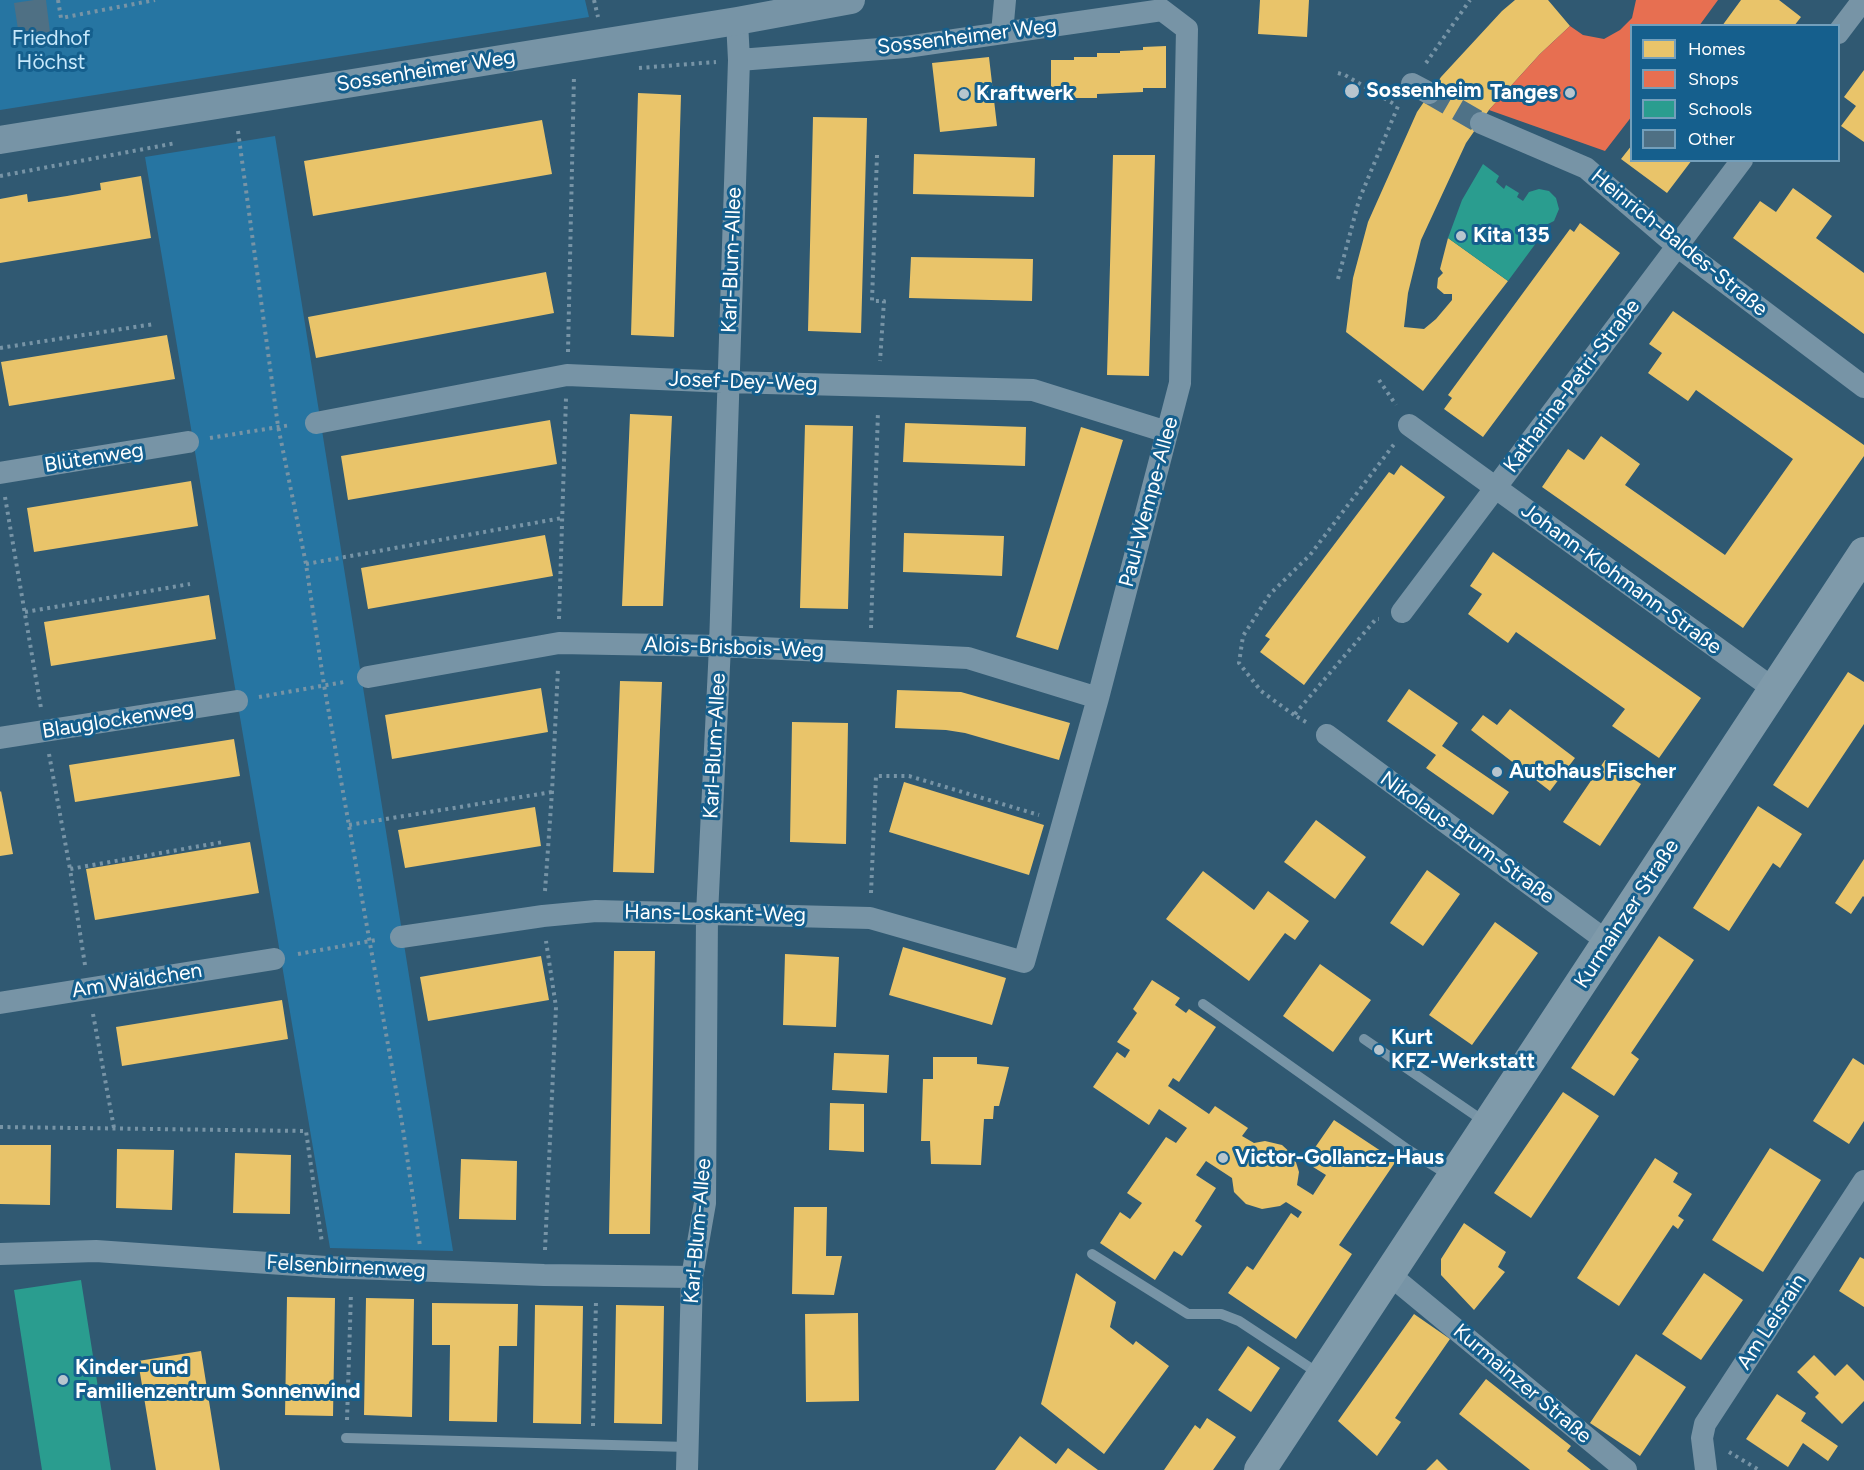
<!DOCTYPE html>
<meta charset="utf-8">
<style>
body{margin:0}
#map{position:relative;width:1864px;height:1470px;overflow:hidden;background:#305972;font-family:Figtree,sans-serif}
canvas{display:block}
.legend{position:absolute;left:1630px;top:24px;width:210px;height:138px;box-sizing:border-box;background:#155f8d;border:2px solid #739fbb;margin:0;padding:8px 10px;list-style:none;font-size:18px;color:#fff}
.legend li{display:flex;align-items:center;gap:12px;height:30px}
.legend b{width:30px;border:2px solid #739fbb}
</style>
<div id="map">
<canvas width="1864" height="1470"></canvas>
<ul class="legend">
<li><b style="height:16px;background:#e9c46a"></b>Homes</li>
<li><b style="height:16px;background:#e76f51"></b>Shops</li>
<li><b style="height:16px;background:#2a9d8f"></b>Schools</li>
<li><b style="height:16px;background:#4f7084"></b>Other</li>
</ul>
</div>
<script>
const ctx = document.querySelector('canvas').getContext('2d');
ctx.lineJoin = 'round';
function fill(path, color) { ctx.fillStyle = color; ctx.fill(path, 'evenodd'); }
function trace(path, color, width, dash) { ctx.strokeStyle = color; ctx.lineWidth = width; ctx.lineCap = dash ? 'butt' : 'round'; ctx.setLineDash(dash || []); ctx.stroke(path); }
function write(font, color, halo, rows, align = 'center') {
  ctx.font = font + ' Figtree,sans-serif'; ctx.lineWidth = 6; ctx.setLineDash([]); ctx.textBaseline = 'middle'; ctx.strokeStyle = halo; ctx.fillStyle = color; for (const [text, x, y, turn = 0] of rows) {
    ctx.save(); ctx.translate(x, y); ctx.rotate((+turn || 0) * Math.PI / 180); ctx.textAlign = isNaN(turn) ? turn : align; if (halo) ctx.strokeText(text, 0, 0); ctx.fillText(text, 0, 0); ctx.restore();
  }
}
fill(new Path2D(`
 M0,0H585L589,17L0,110Z
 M275,136L453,1251L330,1248L145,157Z`), '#2675a2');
fill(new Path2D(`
 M1260,0H1309L1307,37L1258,34Z
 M1515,0H1548L1570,26L1540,54L1489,110L1466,143L1421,240L1408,293L1404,327L1424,329L1436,319L1452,300V294H1444L1437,288L1438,278L1443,273L1440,269L1448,238L1508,281L1423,391L1346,332L1353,278L1368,222L1417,112L1441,77L1502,11Z
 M1741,0H1779L1801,17L1794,26H1722Z
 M1166,46V88H1143V92L1097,94V98H1074V101H1051V60H1074V57H1097V53H1120V51L1143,50V47Z
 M989,57L997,126L940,132L932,63Z
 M1864,70V142L1841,126L1856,106L1844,97Z
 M638,93L681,95L674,337L631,335Z
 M813,117L867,118L861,333L808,331Z
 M542,120L552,174L313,216L304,161Z
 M1632,145V160H1692L1667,193L1621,159Z
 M914,154L1035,158L1034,197L913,194Z
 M1113,155H1155L1149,376L1107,375Z
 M141,176L151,238L0,263V199L27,194L28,202L67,196L101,190L100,183Z
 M1793,188L1832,216L1816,238L1864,273V334L1733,238L1760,201L1776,212Z
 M1580,223L1620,253L1483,437L1444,409L1452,398L1448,395L1570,229L1574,232Z
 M911,257L1033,259L1032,301L909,298Z
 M546,272L554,313L316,358L308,317Z
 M1673,311L1864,445V456L1743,628L1542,487L1568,449L1584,460L1601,436L1640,464L1625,485L1725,555L1793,459L1696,390L1688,401L1648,373L1662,353L1649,344Z
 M167,335L175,379L9,406L1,362Z
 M630,414L672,416L663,606H622Z
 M550,420L557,464L348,500L341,456Z
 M905,423L1026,427L1025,466L903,462Z
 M805,425L853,426L848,609L800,608Z
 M1081,427L1123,440L1058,650L1016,637Z
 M1401,465L1445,497L1304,685L1260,652L1270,639L1265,636L1389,472L1394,475Z
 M191,481L198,526L34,552L27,508Z
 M904,533L1004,536L1002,576L903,572Z
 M545,535L553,576L368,609L361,568Z
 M1493,552L1701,698L1659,758L1612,726L1625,709L1516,632L1508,643L1468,614L1482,594L1470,586Z
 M209,595L216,639L51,666L44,622Z
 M1848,672L1864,682V724L1808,808L1773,785Z
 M620,681L662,682L654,873L613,872Z
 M541,688L548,732L392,759L385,715Z
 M1409,689L1458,723L1442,746L1509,792L1493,815L1426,768L1436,755L1387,721Z
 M897,690L961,692L1070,723L1059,760L965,733L946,730L895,728Z
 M1510,709L1575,758L1550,791L1471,730L1483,715L1497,725Z
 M792,722L848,723L846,844L790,842Z
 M234,739L240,776L75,802L69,765Z
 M1605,760L1641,784L1600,846L1563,822Z
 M904,782L1044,825L1029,875L889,832Z
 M1,791L13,854L0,856V792Z
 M1758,806L1802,834L1780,868L1773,863L1729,931L1693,908Z
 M535,807L541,846L405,868L398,830Z
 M1316,820L1366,857L1335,899L1284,862Z
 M250,842L259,893L95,920L86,869Z
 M1864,859V897L1863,896L1851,914L1835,903Z
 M1427,870L1460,894L1423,946L1390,923Z
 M1203,871L1254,910L1268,891L1309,921L1295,940L1285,933L1249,981L1166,919Z
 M1495,922L1538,953L1472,1045L1429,1015Z
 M1659,936L1694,960L1631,1053L1639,1059L1614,1096L1571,1068Z
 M903,947L1006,978L992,1025L889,995Z
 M614,951H655L650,1234H609Z
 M785,954L839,957L836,1027L783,1025Z
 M541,956L549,1000L428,1021L420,977Z
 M1320,964L1371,1000L1333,1052L1283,1016Z
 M1152,980L1180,998L1175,1005L1186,1013L1189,1009L1216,1027L1179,1082L1173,1078L1168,1086L1209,1114L1215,1106L1248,1128L1242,1136L1254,1143L1265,1141L1282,1145L1294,1156L1299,1172L1297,1185L1313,1195L1326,1175L1305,1162L1334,1120L1396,1161L1339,1245L1352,1254L1296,1339L1228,1293L1247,1266L1253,1270L1291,1213L1298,1218L1302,1212L1286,1202L1280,1206L1262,1209L1246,1204L1234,1192L1232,1178L1206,1161L1196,1175L1216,1188L1195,1221L1202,1226L1182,1256L1174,1251L1155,1280L1100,1243L1120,1212L1130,1219L1142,1203L1127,1193L1166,1137L1176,1143L1187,1128L1159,1109L1149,1125L1093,1087L1117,1052L1125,1058L1130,1050L1117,1042L1137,1013L1133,1009Z
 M282,1000L288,1039L122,1066L116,1027Z
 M834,1053L889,1055L887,1093L832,1090Z
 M933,1057H977V1064L1009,1067L999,1106H994L993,1119H984L981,1165L931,1164L930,1141H921L923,1079H933Z
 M1853,1058L1864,1065V1121L1849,1144L1813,1121Z
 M1563,1092L1599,1116L1531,1218L1494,1193Z
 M830,1103L864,1104V1152L829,1150Z
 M0,1145H51L50,1205L0,1204Z
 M1770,1148L1821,1180L1763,1272L1712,1240Z
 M117,1149L174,1150L172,1210L116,1208Z
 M235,1153L291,1155L290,1214L233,1213Z
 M1655,1158L1678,1173L1673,1182L1692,1194L1678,1216L1684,1220L1678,1229L1673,1225L1619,1306L1577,1278Z
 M461,1159L517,1161L516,1220L459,1219Z
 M794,1207H827L826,1256H842L834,1295L792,1294Z
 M1464,1223L1506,1252L1498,1267L1505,1272L1474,1310L1441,1275V1259Z
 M1860,1257L1864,1259V1307L1839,1291Z
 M1076,1273L1116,1302L1110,1327L1133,1345L1136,1341L1169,1366L1104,1454L1041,1404Z
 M1704,1273L1743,1300L1701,1360L1662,1334Z
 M287,1297L335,1298L333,1416L285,1415Z
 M366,1298L414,1299L412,1417L364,1415Z
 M432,1303L518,1304L517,1346H499L497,1422L449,1421L450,1345H432Z
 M535,1305L583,1306L581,1424L533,1423Z
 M616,1305L664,1306L662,1424L614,1423Z
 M858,1313L859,1401L806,1402L805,1314Z
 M1414,1314L1450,1339L1395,1418L1401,1422L1377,1456L1338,1421Z
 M1248,1346L1280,1368L1251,1412L1218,1390Z
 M201,1351L220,1470H156L138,1361Z
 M1636,1354L1686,1387L1640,1456L1590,1423Z
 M1814,1355L1835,1376L1847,1364L1864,1381V1401L1842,1424L1815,1397L1819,1393L1797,1372Z
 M1486,1379L1571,1446L1567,1451L1591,1470H1530L1459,1414Z
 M1777,1394L1806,1413L1801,1421L1838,1446L1828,1461L1803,1443L1788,1467L1746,1439Z
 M1207,1418L1236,1437L1213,1470H1164L1195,1425L1200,1429Z
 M1020,1436L1056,1464L1068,1448L1098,1470H995Z
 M1437,1459L1448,1470H1426Z`), '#e9c46a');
fill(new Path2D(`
 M1636,0H1718L1699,26H1632V116L1605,151L1489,110L1540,54L1570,26L1583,35L1604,39L1620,30L1632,18Z`), '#e76f51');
fill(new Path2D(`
 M1483,164L1499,176L1496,182L1504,189L1506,185L1519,193L1517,197L1523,201L1529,192L1539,189L1549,191L1556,198L1559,209L1554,221L1544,226L1535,236L1539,239L1508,281L1448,238L1462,200Z
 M81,1280L111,1470H42L14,1290Z`), '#2a9d8f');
fill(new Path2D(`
 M34,0H46L50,32L19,36L14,3Z`), '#4f7084');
trace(new Path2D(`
 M1429,93L1481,123`), '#4f7287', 22, [22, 11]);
trace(new Path2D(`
 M58,0L61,18L155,0
 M594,0L598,17
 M1426,63L1470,0
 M639,68L716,62
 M1338,73L1345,75L1394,104
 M238,131L278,426L306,564L324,685L403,1129L420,1246
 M877,155L872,301H884L880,361
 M0,176L176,143
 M1338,279L1359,200L1398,106
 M0,348L154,324
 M568,352L574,75
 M1379,380L1396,405
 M210,438L291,425
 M5,497L41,708
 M306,564L562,518
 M25,612L190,584
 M559,619L566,398
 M871,628L878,411
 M259,697L344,682
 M1294,715L1261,691L1239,663L1243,636L1270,594L1310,555L1395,443
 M1306,722L1294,715L1376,619H1379
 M49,754L70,869
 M349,825L552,792
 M545,891L552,792L558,668
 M871,893L876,776H909L1039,815
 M298,954L376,940
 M85,965L70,869L223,842
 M93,1014L114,1128
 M0,1127L306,1131L322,1243
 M545,1250L556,1007L546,941
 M347,1420L351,1293
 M593,1426L596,1301
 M1729,1452L1759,1470`), '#7794a6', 4, [3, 4.5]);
trace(new Path2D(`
 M1203,1004L1407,1149L1450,1176
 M1364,1039L1485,1122
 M1092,1254L1188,1314H1221L1239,1321L1321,1375
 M346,1438L688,1447`), '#7794a6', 10);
trace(new Path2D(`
 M1002,33L1005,0
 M1838,33L1863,0
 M1412,84L1429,93
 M1481,123L1586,168L1677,246L1864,387
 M316,423L567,375L728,382L1033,390L1167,432
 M1409,425L1775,690
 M0,473L188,442
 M1402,612L1742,160
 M368,677L559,643L720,646L968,658L1098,698
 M1327,735L1608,942
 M0,738L237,701
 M401,937L543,916L596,911L870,918L1024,962L1098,698L1180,383L1187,29L1162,10L906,47L739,60
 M0,1003L274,959
 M0,1254L96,1251L326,1267L544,1275L692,1277
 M1390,1275L1626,1470
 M687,1470L692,1277L705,1203L707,914L720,646L739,60L737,21
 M1706,1470L1702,1438L1705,1424L1864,1181`), '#7794a6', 22);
trace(new Path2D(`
 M0,140L737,21L851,0`), '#7794a6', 28);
trace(new Path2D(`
 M1260,1470L1864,553`), '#7f9aaa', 32);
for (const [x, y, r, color] of [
 [1352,91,8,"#b7c5ce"],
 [1570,93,6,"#b7c5ce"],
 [964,94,6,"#b7c5ce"],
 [1461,236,6,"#b7c5ce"],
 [1497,772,6,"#b7c5ce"],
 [1379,1050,6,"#b7c5ce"],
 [1223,1158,6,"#b7c5ce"],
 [63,1380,6,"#b7c5ce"]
]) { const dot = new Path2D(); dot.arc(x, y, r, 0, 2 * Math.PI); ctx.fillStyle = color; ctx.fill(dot); trace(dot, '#155f8d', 2); }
write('21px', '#fff', '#155f8d', [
 ["Sossenheimer Weg",967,37,-7],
 ["Sossenheimer Weg",426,71,-9],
 ["Heinrich-Baldes-Straße",1679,243,39],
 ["Karl-Blum-Allee",732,260,-88],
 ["Josef-Dey-Weg",743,382,2],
 ["Katharina-Petri-Straße",1572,386,-53],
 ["Blütenweg",94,458,-9],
 ["Paul-Wempe-Allee",1149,502,-75],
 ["Johann-Klohmann-Straße",1621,579,36],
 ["Alois-Brisbois-Weg",734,648,2],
 ["Blauglockenweg",118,720,-9],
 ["Karl-Blum-Allee",715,746,-87],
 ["Nikolaus-Brum-Straße",1467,838,36],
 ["Hans-Loskant-Weg",715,914,1],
 ["Kurmainzer Straße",1627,914,-57],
 ["Am Wäldchen",137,981,-9],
 ["Karl-Blum-Allee",698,1231,-85],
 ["Felsenbirnenweg",346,1267,3],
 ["Am Leisrain",1772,1322,-57],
 ["Kurmainzer Straße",1522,1384,40]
]);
write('21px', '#c6e8fb', '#155f8d', [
 ["Friedhof",51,39],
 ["Höchst",51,63]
]);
write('bold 21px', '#fff', '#155f8d', [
 ["Sossenheim",1366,91],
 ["Tanges",1558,93,"right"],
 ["Kraftwerk",976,94],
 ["Kita 135",1473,236],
 ["Autohaus Fischer",1509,772],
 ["Kurt",1391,1038],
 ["KFZ-Werkstatt",1391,1062],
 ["Victor-Gollancz-Haus",1235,1158],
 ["Kinder- und",75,1368],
 ["Familienzentrum Sonnenwind",75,1392]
], 'left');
</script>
